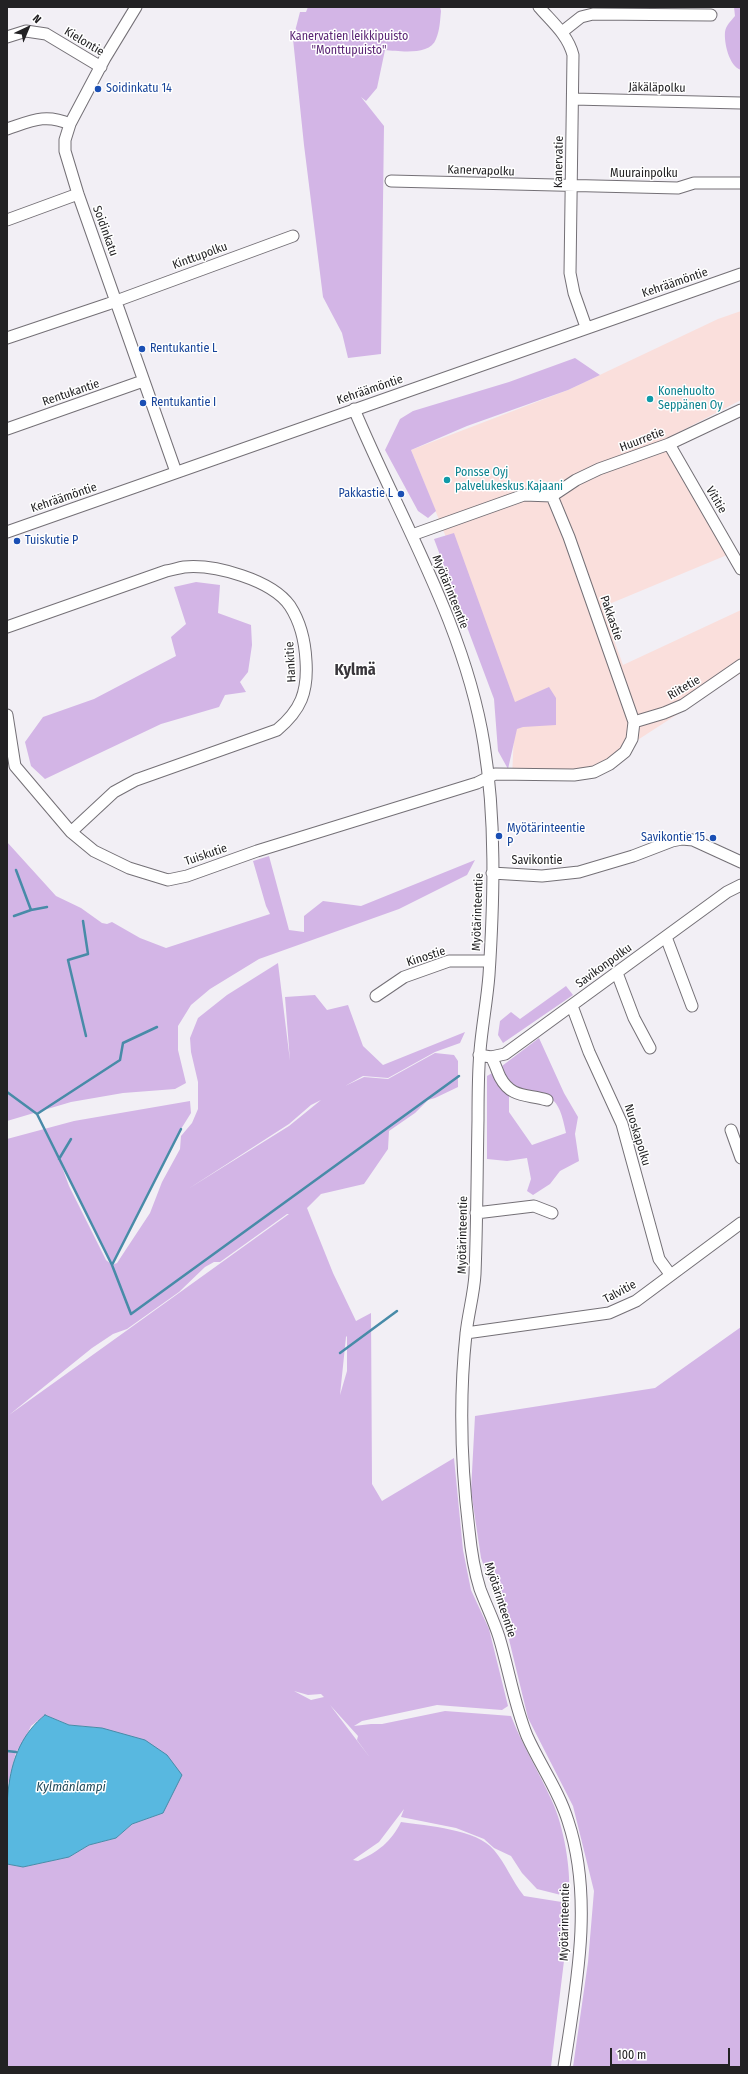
<!DOCTYPE html>
<meta charset="utf-8">
<style>
body{margin:0}
#map{position:relative;width:748px;height:2074px;overflow:hidden;background:#f2eff5;font-family:"Fira Sans Condensed",sans-serif}
canvas{display:block}
.frame{position:absolute;inset:0;border:8px solid #232224;pointer-events:none}
.north{position:absolute;left:8px;top:8px;width:40px;height:40px;-webkit-text-stroke:3px #fff;paint-order:stroke;rotate:44deg;font-size:11px;font-weight:700;line-height:16px;text-align:center;color:#232224}
.north::after{content:'';display:block;margin:auto;width:14px;height:18px;background:#232224;clip-path:polygon(50% 0,100% 100%,50% 72%,0 100%)}
.scale{position:absolute;left:610px;top:2048px;width:120px;height:18px;box-sizing:border-box;border:2px solid #232224;border-top:0;padding-left:5px;font-size:12px;line-height:14px;white-space:nowrap;color:#232224;-webkit-text-stroke:3px #fff;paint-order:stroke}
</style>
<div id="map">
<canvas width="748" height="2074"></canvas>
<div class="frame"></div>
<div class="north">N</div>
<div class="scale">100 m</div>
</div>
<script>
const ctx = document.querySelector('canvas').getContext('2d');
ctx.lineJoin = 'round';
function fill(path, color) { ctx.fillStyle = color; ctx.fill(path, 'evenodd'); }
function trace(path, color, width, dash) { ctx.strokeStyle = color; ctx.lineWidth = width; ctx.lineCap = dash ? 'butt' : 'round'; ctx.setLineDash(dash || []); ctx.stroke(path); }
function write(font, color, halo, rows, align = 'center') {
  ctx.font = font + ' "Fira Sans Condensed",sans-serif'; ctx.lineWidth = 3; ctx.setLineDash([]); ctx.textBaseline = 'middle'; ctx.strokeStyle = halo; ctx.fillStyle = color; for (const [text, x, y, turn = 0] of rows) {
    ctx.save(); ctx.translate(x, y); ctx.rotate((+turn || 0) * Math.PI / 180); ctx.textAlign = isNaN(turn) ? turn : align; if (halo) ctx.strokeText(text, 0, 0); ctx.fillText(text, 0, 0); ctx.restore();
  }
}
fill(new Path2D(`
 M741,311V400L662,441L727,555L602,607L623,665L741,610V673L579,778H512L515,709L411,450L568,390L718,319Z`), '#fadfdc');
fill(new Path2D(`
 M308,7H440L441,11C440,20 440,30 436,39C430,56 399,51 385,50L377,88L366,101L361,97L384,126L381,354L348,358L342,333L323,297L304,145L293,39L300,12H306Z
 M734,7H741V70C729,66 724,43 725,32C726,25 731,21 735,16Z
 M575,358L600,375L568,390L467,426L411,450L436,511L428,518L418,511L385,450L400,419L413,411L509,382Z
 M454,533L515,702L549,687L556,698V725L523,727L517,729L508,769L498,751L494,699L434,539Z
 M196,582L220,585L218,613L251,625L252,645L248,672L240,682L246,692L225,695L219,707L161,724L45,779L31,766L25,742L43,717L94,699L176,656L171,637L186,624L174,587Z
 M7,842L56,896L81,908L102,923L107,924L112,922L140,938L166,948L270,914L266,906L253,861L269,856L289,930L304,932V916L323,901L361,906L475,860L467,875L399,909L259,959L210,989L191,1005L178,1026V1050L186,1083L175,1089L123,1093L71,1102L7,1121Z
 M278,963L290,1061L285,997L315,995L327,1010L348,1005L363,1046L383,1065L465,1032L460,1043L435,1052L388,1078L363,1076L345,1086L364,1077L388,1079L435,1053L454,1055L458,1061V1087L435,1098L428,1100L415,1113L389,1131L388,1149L364,1184L321,1194L307,1208L333,1273L356,1321L371,1313L372,1484L382,1501L454,1458L463,1550L471,1590L489,1629L508,1706L502,1710L437,1705L362,1721L354,1726L371,1724H382L445,1711L511,1716C523,1747 539,1772 552,1801C564,1827 571,1869 569,1897L537,1889L522,1873L511,1856L494,1848L484,1839L456,1828L401,1817L404,1809L379,1842L353,1860L358,1861C378,1852 391,1842 401,1822C427,1826 477,1829 494,1850C506,1864 512,1881 524,1896L568,1903L569,1920L551,2067H7V1864L23,1867L69,1857L89,1845L116,1838L132,1824L163,1813L102,1728L69,1725L45,1715L31,1726L23,1743L16,1752L7,1789V1139L74,1121L190,1101L191,1113L181,1129L112,1264L61,1164L69,1186L106,1260L112,1265L117,1263L150,1213L162,1182L180,1149L181,1136L192,1123L198,1109V1082L191,1052L190,1038L198,1018L227,995ZM321,1100L289,1126L188,1189L289,1124L311,1105ZM287,1214H289L9,1415L92,1348L113,1334L127,1329L179,1292L205,1267L214,1262H220ZM347,1336V1371L340,1395L346,1337ZM294,1691L308,1695L321,1694L324,1697L311,1700ZM330,1705L358,1736L357,1740L371,1759Z
 M566,986L573,995L503,1043L498,1035L500,1021L511,1012L520,1019Z
 M539,1038L564,1093L578,1117L575,1134L579,1161L560,1171L550,1184L533,1195L527,1191L531,1179L527,1158L507,1161L487,1159V1076L494,1072L509,1095V1112L532,1145L566,1133C559,1096 551,1093 515,1088L505,1076L502,1066Z
 M741,1327V2067H573L588,1962L594,1891L573,1806L528,1718L506,1627L481,1558L471,1491L475,1416L655,1388Z`), '#d3b5e6');
const water = new Path2D(`
 M45,1715L69,1725L102,1728L145,1740L167,1755L182,1775L163,1813L132,1824L116,1838L89,1845L69,1857L23,1867L7,1864C7,1811 0,1751 45,1715Z`);
fill(water, '#58b8e0');
trace(water, '#488ba8', 1);
trace(new Path2D(`
 M16,870L31,910L47,907
 M14,916L31,910
 M83,921L88,954L68,960L86,1036
 M7,1092L37,1114L120,1060L123,1043L157,1027
 M37,1114L112,1265L181,1129
 M59,1159L71,1139
 M112,1265L131,1314L459,1076
 M340,1353L397,1311
 M7,1751L16,1752`), '#488ba8', 2.5);
const minor = new Path2D(`
 M136,7L105,58L70,124L65,140V151L78,194L176,472
 M539,7C552,22 568,35 573,55L570,273L574,293L586,327
 M562,32L581,17L593,14L711,15
 M7,37L26,31L46,34L101,67
 M573,99L741,103
 M7,129C31,121 45,113 70,124
 M391,181L678,188L694,183H741
 M7,220L78,194
 M7,338L108,304L293,236
 M354,409C400,519 465,625 484,744C496,819 494,898 489,975C487,1001 482,1026 480,1051C478,1074 478,1097 478,1120C477,1171 477,1223 475,1274C474,1294 468,1314 466,1334C459,1399 461,1465 469,1530C471,1550 474,1570 480,1589C486,1605 494,1621 499,1637C509,1670 514,1704 527,1736C540,1765 559,1791 568,1821C594,1899 576,1988 564,2067
 M7,429L143,381
 M669,444L741,569
 M552,496L576,480L599,469L669,444L741,410
 M7,532L741,274
 M7,627L166,571C172,570 178,568 184,567C215,564 272,580 290,606C301,623 305,641 306,661C308,692 301,710 277,730L136,780L114,792L71,832
 M7,715L15,766L71,832L94,851L129,868L168,880L187,876L257,851L477,783L495,774L574,775L594,772L610,764L625,752L632,739L634,722L569,537L552,496L524,495L412,535
 M634,722L664,713L683,705L741,665
 M492,873L542,876L579,872L633,856L672,841L682,839L693,840L741,862
 M666,937L692,1006
 M617,973L634,1018L650,1048
 M376,996L404,977L449,961H489
 M572,1006L589,1052L622,1124L659,1259L670,1274
 M479,1055L491,1057L505,1054L727,892L741,885
 M491,1057C495,1063 497,1071 500,1077C511,1098 526,1094 547,1100
 M731,1130L741,1158
 M476,1213L534,1206L552,1213
 M466,1333L609,1313L636,1301L741,1223`);
trace(minor, '#747076', 13);
trace(minor, '#fff', 11);
for (const [x, y, r, color] of [
 [98,89,4,"#1a4fb4"],
 [142,349,4,"#1a4fb4"],
 [650,399,4,"#0f9aa8"],
 [143,403,4,"#1a4fb4"],
 [447,480,4,"#0f9aa8"],
 [401,494,4,"#1a4fb4"],
 [17,541,4,"#1a4fb4"],
 [499,836,4,"#1a4fb4"],
 [713,838,4,"#1a4fb4"]
]) { const dot = new Path2D(); dot.arc(x, y, r, 0, 2 * Math.PI); ctx.fillStyle = color; ctx.fill(dot); trace(dot, '#fff', 1.5); }
write('12px', '#5a2474', '#fff', [
 ["Kanervatien leikkipuisto",349,37],
 ["\"Monttupuisto\"",349,51]
]);
write('12px', '#232224', '#fff', [
 ["Kielontie",84,42,31],
 ["Jäkäläpolku",657,88,1],
 ["Kanervatie",559,162,-89],
 ["Kanervapolku",481,171,2],
 ["Muurainpolku",644,174],
 ["Soidinkatu",105,231,70],
 ["Kinttupolku",200,256,-20],
 ["Kehräämöntie",675,283,-19],
 ["Kehräämöntie",370,390,-19],
 ["Rentukantie",71,393,-19],
 ["Huurretie",642,440,-21],
 ["Kehräämöntie",64,498,-19],
 ["Vititie",716,500,60],
 ["Myötärinteentie",450,592,68],
 ["Pakkastie",611,618,71],
 ["Hankitie",291,662,-93],
 ["Riitetie",684,688,-30],
 ["Tuiskutie",206,855,-19],
 ["Savikontie",537,861],
 ["Myötärinteentie",478,912,-88],
 ["Kinostie",426,957,-18],
 ["Savikonpolku",604,966,-36],
 ["Nuoskapolku",637,1135,73],
 ["Myötärinteentie",463,1235,-89],
 ["Talvitie",620,1292,-28],
 ["Myötärinteentie",500,1600,72],
 ["Myötärinteentie",565,1922,-89]
]);
write('12px', '#164399', '#fff', [
 ["Soidinkatu 14",106,89],
 ["Rentukantie L",150,349],
 ["Rentukantie I",151,403],
 ["Pakkastie L",393,494,"right"],
 ["Tuiskutie P",25,541],
 ["Myötärinteentie",507,829],
 ["P",507,843],
 ["Savikontie 15",705,838,"right"]
], 'left');
write('12px', '#0d838f', '#fff', [
 ["Konehuolto",658,392],
 ["Seppänen Oy",658,406],
 ["Ponsse Oyj",455,473],
 ["palvelukeskus Kajaani",455,487]
], 'left');
write('italic 13px', '#214b5c', '#fff', [
 ["Kylmänlampi",71,1787]
]);
write('bold 16px', '#39363b', '#fff', [
 ["Kylmä",355,671]
]);
</script>
